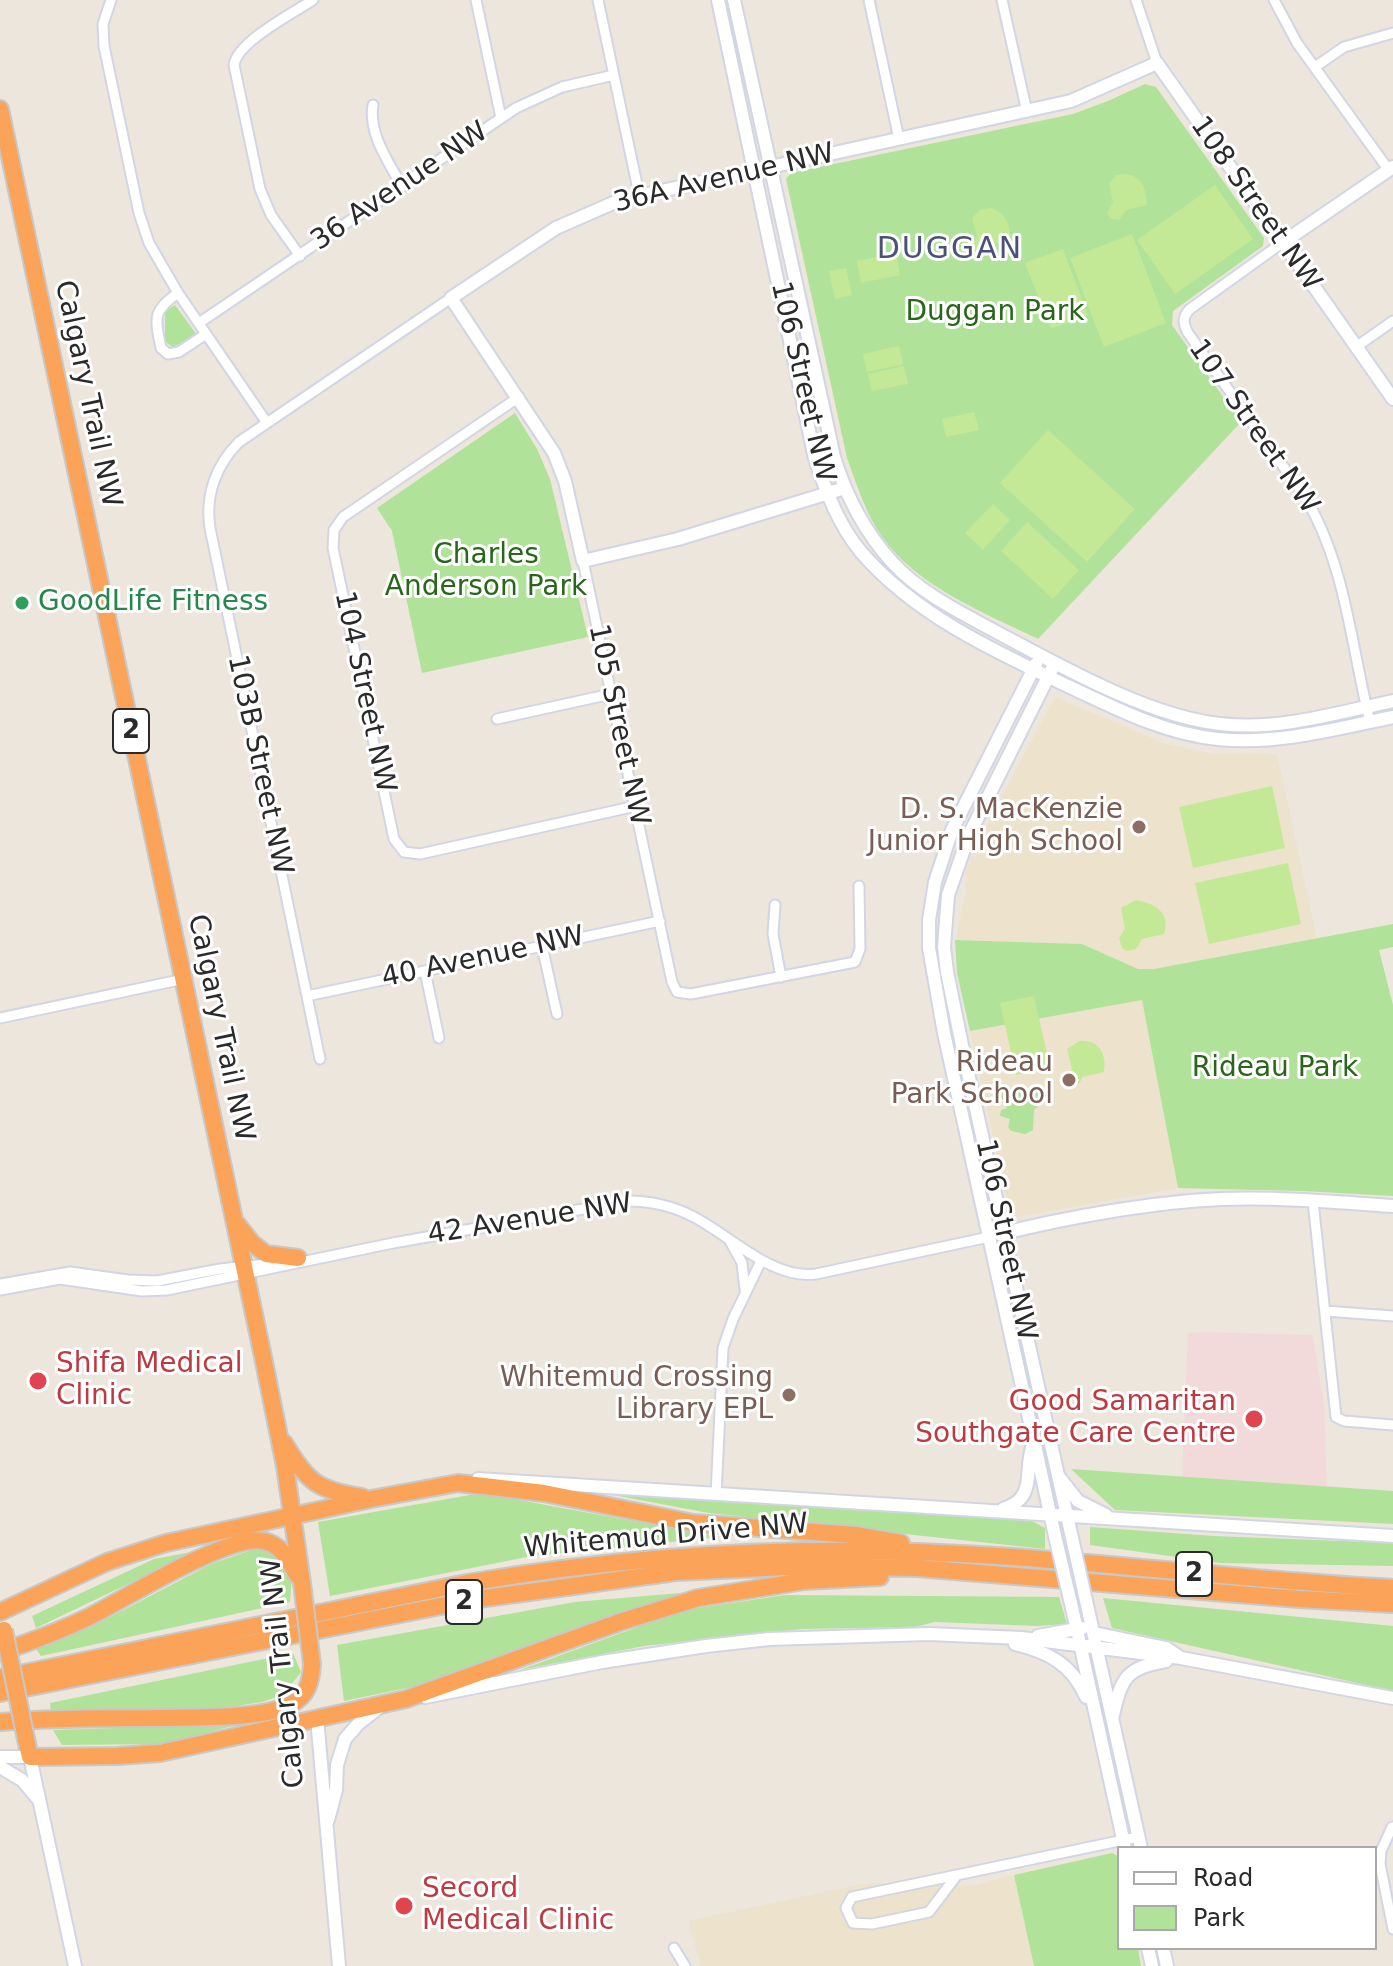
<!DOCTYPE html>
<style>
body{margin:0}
#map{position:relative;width:1393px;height:1966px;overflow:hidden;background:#ece6dc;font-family:"DejaVu Sans",sans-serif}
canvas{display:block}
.legend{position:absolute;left:1117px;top:1846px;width:260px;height:104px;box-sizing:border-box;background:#fff;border:2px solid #aaa;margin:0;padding:10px 14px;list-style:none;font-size:24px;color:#2a2a2a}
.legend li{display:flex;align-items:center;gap:16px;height:40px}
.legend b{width:40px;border:2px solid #aaa}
</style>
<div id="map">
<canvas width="1393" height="1966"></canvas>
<ul class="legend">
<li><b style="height:10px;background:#fff"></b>Road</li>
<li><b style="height:22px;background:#b0e29a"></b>Park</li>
</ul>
</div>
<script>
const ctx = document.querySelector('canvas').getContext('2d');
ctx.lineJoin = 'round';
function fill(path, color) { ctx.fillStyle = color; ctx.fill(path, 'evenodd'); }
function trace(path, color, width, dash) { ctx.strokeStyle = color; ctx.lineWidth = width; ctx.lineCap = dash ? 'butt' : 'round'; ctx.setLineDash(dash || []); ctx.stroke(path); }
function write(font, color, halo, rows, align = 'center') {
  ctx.font = font + ' "DejaVu Sans",sans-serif'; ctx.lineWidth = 6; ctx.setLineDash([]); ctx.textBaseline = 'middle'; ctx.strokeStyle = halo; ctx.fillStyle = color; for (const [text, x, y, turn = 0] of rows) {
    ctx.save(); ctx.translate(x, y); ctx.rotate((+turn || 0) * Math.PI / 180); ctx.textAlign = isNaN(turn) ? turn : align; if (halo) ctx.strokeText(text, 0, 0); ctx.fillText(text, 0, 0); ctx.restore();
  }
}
fill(new Path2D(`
 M1055,697L1166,744L1213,754H1277L1317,939L1154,969H1138L1081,944L955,940L966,892L965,872L997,805Z
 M1142,999L1178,1188L1016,1217L1010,1213L970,1031Z
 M1014,1875L1034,1966H701L688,1921L862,1884L973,1886Z`), '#ede3cc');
fill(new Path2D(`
 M1203,1332L1313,1335L1324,1405L1327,1488L1182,1478L1188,1333Z`), '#f3dada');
fill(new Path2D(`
 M1145,84L1156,87L1264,238L1263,246L1173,311L1172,325L1241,422L1038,639C985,613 918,587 883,538C866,515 857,485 847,458L786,179L791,173L1073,114L1108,101Z
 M175,305L197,335L173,347L165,342V311Z
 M515,413L537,449L550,479L588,637L422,673L392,531L377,508Z
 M1393,924V947L1379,950L1393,1005V1196L1303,1191L1178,1188L1142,1000L970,1031L957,973L955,940L1082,944L1138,969H1154Z
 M1019,1088L1028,1090L1041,1088L1049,1096L1034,1110L1033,1130L1025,1134L1011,1131L1008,1127L1010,1119L1000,1116L1001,1110L1007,1108L1002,1098L998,1097L996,1094L998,1089H1003L1008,1097L1012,1091Z
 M1071,1469L1393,1491V1524L1115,1510Z
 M481,1493L720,1537L532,1556L330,1596L318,1522Z
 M608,1494L1028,1519L1045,1528V1549L709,1513Z
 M1090,1527L1214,1536L1393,1543V1566L1220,1563L1090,1545Z
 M257,1548L274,1555L292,1574L290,1602L41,1656L36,1649L93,1626L211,1564Z
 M197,1551L36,1628L32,1616L154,1559Z
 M692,1592L436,1682L344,1701L337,1645L575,1602Z
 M785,1595L1059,1597L1067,1624L1037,1626L935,1622L915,1627L802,1629L644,1646L520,1670L684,1610Z
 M1103,1598L1393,1626V1691L1112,1628Z
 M293,1653L301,1672L283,1695L262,1702L217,1709L51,1710L50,1703Z
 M240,1724L164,1744L62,1745L53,1730Z
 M1112,1853L1118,1856L1119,1860V1948H1138L1141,1966H1034L1014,1875Z`), '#b0e29a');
fill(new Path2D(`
 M1126,174C1143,177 1146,189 1147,205L1126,210L1119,220L1112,219L1107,214L1113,202L1109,183L1116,175Z
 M1215,185L1253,239L1175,294L1137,240Z
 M990,208C1006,212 1010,224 1010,239L990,245L983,255L976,254L971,249L977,236L972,218L980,210Z
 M1132,234L1166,323L1104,347L1070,258Z
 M1063,249L1088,315L1051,329L1025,263Z
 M896,253L900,275L861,283L857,261Z
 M846,268L852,295L835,299L829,271Z
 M899,346L903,364L867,372L863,354Z
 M904,366L908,384L872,391L868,374Z
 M974,412L979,430L946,437L942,419Z
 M1048,430L1135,509L1087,562L1000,483Z
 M993,504L1010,520L983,550L965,533Z
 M1027,522L1079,570L1053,599L1001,551Z
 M1272,786L1285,848L1193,868L1179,807Z
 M1288,863L1301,924L1209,944L1195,883Z
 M1136,900C1155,903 1171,913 1164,934L1142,939L1136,949L1127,951L1122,948L1119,938L1125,929L1121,908Z
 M1034,996L1050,1067L1016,1075L1000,1003Z
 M1079,1041C1099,1039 1107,1054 1104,1072L1083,1077L1078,1085L1068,1086L1064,1077L1072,1069L1067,1049Z`), '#c3e996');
const street = new Path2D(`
 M111,0L103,24L104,46L139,213L149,243L178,293L267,423
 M476,0L501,118
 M598,0L639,194
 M869,0L899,139
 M1002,0L1027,112
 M1136,0L1157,63
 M1274,0L1297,43L1388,169
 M1315,67L1344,47L1393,33
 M373,105C368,134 389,162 402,187
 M1282,243L1190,309C1182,317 1183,324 1188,333L1305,497C1346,565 1351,646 1370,722
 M300,256L271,215L260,189L234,65C237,42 293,13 313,0
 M178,293C152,311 155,318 161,348L168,354L179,352L206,334
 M199,323L516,108L562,87L614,75
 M1356,347L1393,321
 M519,397L343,517L334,530L333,548L394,839L404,852L420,854L636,806
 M583,561L672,982L677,992L691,994L855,962L860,949L859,886
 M497,719L611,694
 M775,905L773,934L781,977
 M542,946L557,1014
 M425,971L439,1038
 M307,996L660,921
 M0,1018L184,979
 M320,1059L210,528C205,495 216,465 239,442L451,298
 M1313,1201L1336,1417L1344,1421L1393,1425
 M730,1241L742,1263L745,1290
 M0,1284L70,1272L128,1280L157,1281L220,1269L267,1264
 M0,1290L60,1279L142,1291L167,1290L393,1243L628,1201C651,1201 673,1206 694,1217C732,1237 773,1280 816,1274L989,1237
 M1325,1311L1393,1316
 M716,1495L723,1348L733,1319L761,1261
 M1392,1827L1381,1851L1380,1864L1393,1929
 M957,1875L929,1912L872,1924L853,1923L846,1908L852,1897L1138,1837
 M674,1948L685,1966`);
const secondary = new Path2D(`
 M718,0L815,459C826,491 839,526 861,552C915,615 996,652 1070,687C1117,709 1165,734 1218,739C1277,745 1335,729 1393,717
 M734,0L834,457C846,496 864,531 892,562C922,595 964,614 1002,635C1064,668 1151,717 1220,724C1278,731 1336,713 1393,701
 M1282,243L1393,167
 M845,488L678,539L583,561L565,481L554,453L451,298L556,228L620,200L1071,101L1157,63L1393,399
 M1036,664L952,830L935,882L929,920V948L944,1033L1055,1536
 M1052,669L969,835L948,895L944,947L947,972L964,1055L1072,1538
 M1000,1234C1068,1217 1153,1202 1222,1199C1279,1197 1336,1202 1393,1206
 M1059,1477L1078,1501L1106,1515
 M478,1479L1393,1536
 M1003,1509C1038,1498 1023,1471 1033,1445
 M1073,1612L1125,1848
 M1089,1614L1141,1848
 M1094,1633L1166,1648L1178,1656
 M1038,1636L1082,1628
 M1015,1644C1048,1652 1072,1664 1086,1697
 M425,1697L602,1662L706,1646L769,1639L929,1634L1021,1638L1181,1658L1393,1698
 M1113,1715C1122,1677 1126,1668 1166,1661
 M317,1718L339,1966
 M0,1757H30L75,1966
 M0,1767L22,1780L37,1798
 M328,1820L336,1790L337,1765L345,1739L358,1724L381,1706
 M1148,1948L1152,1966
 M1163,1948L1167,1966`);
const highway = new Path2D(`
 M0,109L262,1352L285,1466L302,1583
 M237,1224L252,1243L266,1254L298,1258
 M284,1443C309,1483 315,1489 362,1497
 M0,1612L107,1562L166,1543L371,1499L458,1483L544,1493L693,1523L855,1535L901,1543
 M0,1652C31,1642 62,1630 91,1616C126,1598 230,1533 264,1541C282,1545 289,1561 297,1575
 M0,1678L467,1583C616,1558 765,1547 915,1552C1074,1557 1233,1580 1393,1588
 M0,1693L471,1600L676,1572L808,1566L917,1568L1299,1599L1393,1604
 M0,1722C51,1718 103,1718 155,1718C189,1717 259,1720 290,1705C307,1696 311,1683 312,1664
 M26,1739L30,1757L117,1756L160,1753L406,1699L620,1622L698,1598L804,1581L880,1577`);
trace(street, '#d2d5e3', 13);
trace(secondary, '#d2d5e3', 16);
trace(highway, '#c8c8c8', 20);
trace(street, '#fff', 9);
trace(secondary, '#fff', 12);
trace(highway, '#fba358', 16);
const secondaryBridge = new Path2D(`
 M1055,1536L1073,1612
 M1072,1538L1089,1614`);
const highwayBridge = new Path2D(`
 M302,1583L312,1664
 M4,1630L26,1739`);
trace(secondaryBridge, '#d2d5e3', 16, []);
trace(highwayBridge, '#c8c8c8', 20, []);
trace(secondaryBridge, '#fff', 12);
trace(highwayBridge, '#fba358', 16);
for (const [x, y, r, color] of [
 [22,603,8,"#2e9e5b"],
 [1139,827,8,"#8d6e63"],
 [1069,1080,8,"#8d6e63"],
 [38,1381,10,"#e0444e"],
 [789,1395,8,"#8d6e63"],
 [1254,1419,10,"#e0444e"],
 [404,1906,10,"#e0444e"]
]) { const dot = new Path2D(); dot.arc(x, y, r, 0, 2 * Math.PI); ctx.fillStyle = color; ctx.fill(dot); trace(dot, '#fff', 3); }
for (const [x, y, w] of [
 [131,731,36],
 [1194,1574,36],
 [464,1602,36]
]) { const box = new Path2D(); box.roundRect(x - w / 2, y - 22, w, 44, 6); ctx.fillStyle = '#fff'; ctx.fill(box); trace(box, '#2a2a2a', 2); }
write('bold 26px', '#2a2a2a', null, [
 ["2",131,731],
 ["2",1194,1574],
 ["2",464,1602]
]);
write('28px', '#2a2a2a', '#fff', [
 ["36A Avenue NW",724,179,-13],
 ["36 Avenue NW",400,187,-34],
 ["108 Street NW",1255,204,55],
 ["106 Street NW",802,382,77],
 ["Calgary Trail NW",87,394,78],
 ["107 Street NW",1253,427,55],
 ["104 Street NW",364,692,78],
 ["105 Street NW",618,725,78],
 ["103B Street NW",259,765,78],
 ["40 Avenue NW",483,958,-12],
 ["Calgary Trail NW",220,1028,78],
 ["42 Avenue NW",530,1220,-9],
 ["106 Street NW",1005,1240,78],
 ["Whitemud Drive NW",666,1537,-5],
 ["Calgary Trail NW",284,1673,-96]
]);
write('28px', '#29661b', '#fff', [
 ["Duggan Park",995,313],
 ["Charles",486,556],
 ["Anderson Park",486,588],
 ["Rideau Park",1275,1069]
]);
write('28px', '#27864d', '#fff', [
 ["GoodLife Fitness",38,603]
], 'left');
write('28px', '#785e54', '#fff', [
 ["D. S. MacKenzie",1123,811],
 ["Junior High School",1123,843],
 ["Rideau",1053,1064],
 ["Park School",1053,1096],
 ["Whitemud Crossing",773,1379],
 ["Library EPL",773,1411]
], 'right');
write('28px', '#be3a42', '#fff', [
 ["Shifa Medical",56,1365],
 ["Clinic",56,1397],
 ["Good Samaritan",1236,1403,"right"],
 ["Southgate Care Centre",1236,1435,"right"],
 ["Secord",422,1890],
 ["Medical Clinic",422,1922]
], 'left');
ctx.letterSpacing = '2px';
write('30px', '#4b527a', '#fff', [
 ["DUGGAN",950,250]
]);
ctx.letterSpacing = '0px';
</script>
